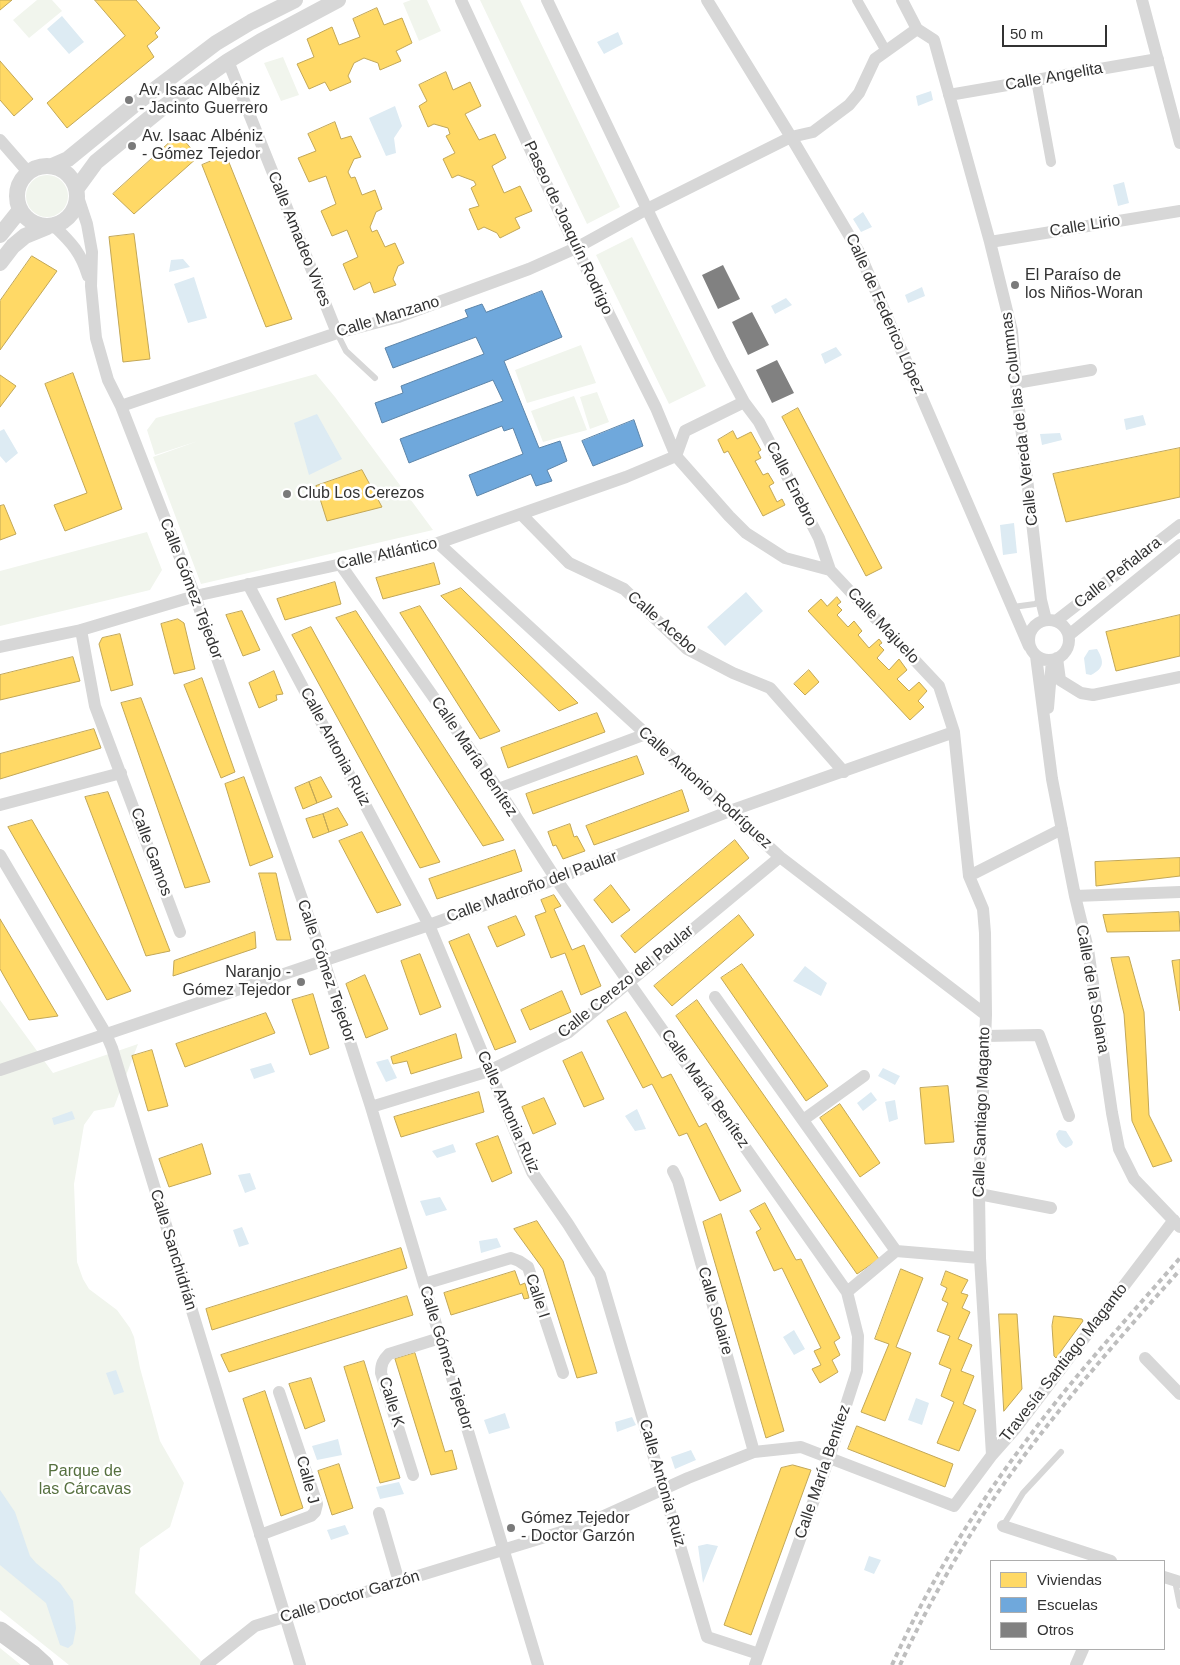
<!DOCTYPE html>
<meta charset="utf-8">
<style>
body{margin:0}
#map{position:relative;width:1180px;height:1665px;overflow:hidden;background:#fff;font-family:Helvetica,sans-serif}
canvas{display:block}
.legend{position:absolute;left:990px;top:1560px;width:175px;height:90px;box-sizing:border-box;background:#fff;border:1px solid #adadad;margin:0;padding:6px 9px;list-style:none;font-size:15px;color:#333}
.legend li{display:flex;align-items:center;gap:10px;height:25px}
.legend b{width:25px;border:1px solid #adadad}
.scale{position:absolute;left:1002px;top:25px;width:105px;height:22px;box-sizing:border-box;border:2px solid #333;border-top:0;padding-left:6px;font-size:15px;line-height:18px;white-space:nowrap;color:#333;-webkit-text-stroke:4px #fff;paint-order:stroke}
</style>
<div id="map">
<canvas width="1180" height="1665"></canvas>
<ul class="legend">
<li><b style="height:14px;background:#ffd966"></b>Viviendas</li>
<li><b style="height:14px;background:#6fa8dc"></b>Escuelas</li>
<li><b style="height:14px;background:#818181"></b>Otros</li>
</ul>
<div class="scale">50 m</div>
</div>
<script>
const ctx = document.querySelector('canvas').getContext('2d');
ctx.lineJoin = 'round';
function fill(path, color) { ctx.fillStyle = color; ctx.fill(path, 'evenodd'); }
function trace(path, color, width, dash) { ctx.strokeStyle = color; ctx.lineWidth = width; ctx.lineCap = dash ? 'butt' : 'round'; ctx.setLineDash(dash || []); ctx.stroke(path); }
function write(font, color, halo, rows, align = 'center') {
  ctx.font = font + ' Helvetica,sans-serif'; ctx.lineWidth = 5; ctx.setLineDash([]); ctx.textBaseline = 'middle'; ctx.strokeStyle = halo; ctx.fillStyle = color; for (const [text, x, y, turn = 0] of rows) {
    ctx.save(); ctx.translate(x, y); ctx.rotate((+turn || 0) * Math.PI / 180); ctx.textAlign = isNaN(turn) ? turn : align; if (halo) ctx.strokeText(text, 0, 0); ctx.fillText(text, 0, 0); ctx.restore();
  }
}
fill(new Path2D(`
 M37,0H52L62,11L29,38L13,20Z
 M411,0H427L441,31L419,41L403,3Z
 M480,0H520L620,207L587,224Z
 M283,57L299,95L281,101L264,63Z
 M26 196a21 21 0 1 1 42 0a21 21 0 1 1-42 0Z
 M632,237L706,386L669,404L596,255Z
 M581,345L596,383L527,403L515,370Z
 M316,374L335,397L433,530L201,584L153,457L198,441L155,455L147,430L156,418Z
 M597,392L609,422L590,429L580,397Z
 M574,396L587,430L543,442L531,411Z
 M147,532L162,570L150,590L0,626V571Z
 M0,1000L53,1073L138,1044L114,1107L94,1111L84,1125L74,1184L77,1262L83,1279L89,1289L117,1310L130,1328L134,1337L140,1368L160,1441L184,1483L170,1527L140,1548L135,1593L205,1665H69L0,1610Z
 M0,1648L21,1665H0Z`), '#f1f5ed');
fill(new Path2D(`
 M62,16L84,42L69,54L47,29Z
 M618,32L623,44L604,54L597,42Z
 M931,91L933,100L918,106L916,96Z
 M395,106L402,126L394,138L396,153L386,156L369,118Z
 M1124,182L1129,203L1118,206L1113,185Z
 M863,212L872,227L861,232L853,219Z
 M183,259L190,267L169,272L171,260Z
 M194,277L207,318L188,323L174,284Z
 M922,287L925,296L908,303L905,295Z
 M786,298L792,305L775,314L771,306Z
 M836,347L842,355L825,364L821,354Z
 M317,414L342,459L309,475L294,423Z
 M1143,415L1146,425L1126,430L1124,419Z
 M4,429L18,453L6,463L0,456V431Z
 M1060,433L1062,440L1042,445L1040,434Z
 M1014,523L1017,553L1003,555L1000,525Z
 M746,592L763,611L725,646L707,627Z
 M1097,649C1104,661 1105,668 1091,675L1086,674L1084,658L1089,650Z
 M805,966L827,983L821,996L793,981Z
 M388,1059L397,1078L386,1082L376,1062Z
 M271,1063L275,1072L254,1079L250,1069Z
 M883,1068L900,1076L895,1085L878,1076Z
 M871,1092L877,1100L863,1111L857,1103Z
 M895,1100L898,1119L889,1122L885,1102Z
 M637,1109L646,1129L635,1131L625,1116Z
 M72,1111L75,1119L54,1125L52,1118Z
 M1059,1130L1066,1131L1073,1142L1072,1145L1066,1148C1060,1145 1058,1141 1056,1134Z
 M453,1144L456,1152L437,1158L432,1151Z
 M250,1173L256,1189L245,1193L238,1175Z
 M440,1197L447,1210L426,1216L420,1201Z
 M242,1227L249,1244L239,1247L233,1230Z
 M497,1238L501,1247L481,1253L479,1241Z
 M794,1330L805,1349L794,1355L783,1337Z
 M116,1370L124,1392L114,1395L106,1373Z
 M916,1398L929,1403L922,1425L908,1420Z
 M505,1413L510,1428L489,1434L484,1420Z
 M632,1417L636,1425L617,1432L615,1422Z
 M338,1439L342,1455L317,1460L312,1446Z
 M691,1450L696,1460L675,1469L671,1457Z
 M399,1482L404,1494L380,1499L376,1487Z
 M0,1490L15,1512L30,1556L36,1563L60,1583L73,1601L76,1628L73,1644L68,1648L60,1645L46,1603L0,1565Z
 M345,1525L349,1534L331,1540L327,1530Z
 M707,1544L718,1546L703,1583L698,1546Z
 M869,1556L881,1560L874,1574L864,1570Z`), '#ddebf3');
const homes = new Path2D(`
 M0,0H12L0,10Z
 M95,0H136L160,28L155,33L158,37L147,46L154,57L67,128L47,103L125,36Z
 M377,8L384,25L402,18L412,43L396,51L401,61L380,70L378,63L364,58L354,63L348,76L351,82L330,91L325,82L309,89L297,64L314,57L307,39L332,27L339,45L360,37L353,19Z
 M0,61L33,99L14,116L0,100Z
 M446,72L453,90L470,82L481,106L465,114L479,140L495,134L506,158L492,166L504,193L520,186L532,211L515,218L520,228L500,238L497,233L484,227L478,230L469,209L479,206L471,188L476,185L474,181L458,175L452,178L443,159L455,153L446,136L450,134L448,128L434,124L428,127L419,106L427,101L419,85Z
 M335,122L341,139L351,136L361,157L354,159L348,172L351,178L355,177L362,195L375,190L382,209L376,212L370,227L372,232L377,230L385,247L395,243L404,263L398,266L393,279L396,285L374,293L370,282L354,290L343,264L358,257L347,230L332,236L321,211L336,204L326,176L309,182L298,158L316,151L308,134Z
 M179,134L198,157L134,214L113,194Z
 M226,155L292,319L266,327L202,165Z
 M134,234L150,359L123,362L109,237Z
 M32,256L57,271L0,350V301Z
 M73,373L122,509L65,531L54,505L87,493L45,384Z
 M0,375L16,386L0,407Z
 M798,408L882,568L866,576L782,417Z
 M733,431L737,439L751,432L761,450L758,452L761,458L755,461L763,475L768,473L774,483L769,486L777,502L782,499L785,505L763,516L728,451L724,453L718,440Z
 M1180,448V497L1066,522L1053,474Z
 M362,470L382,507L327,521L316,486Z
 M4,505L16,534L0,540V506Z
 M434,563L440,584L383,599L376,578Z
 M335,582L341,604L285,620L277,599Z
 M461,588L578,703L559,711L441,596Z
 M837,597L841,602L837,605L842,610L837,615L848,627L854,621L862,631L858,635L869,648L879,639L882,643L879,645L884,650L877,658L889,670L899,659L907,670L897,679L909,691L919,682L927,691L918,701L924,707L910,720L808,611L821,599L827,606Z
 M420,606L500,731L480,739L400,613Z
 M242,611L260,650L243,656L226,615Z
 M356,611L504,840L483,846L336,618Z
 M1180,615V656L1116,671L1106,632Z
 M178,619L184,623L195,669L174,674L161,624Z
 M311,627L440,862L420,868L292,635Z
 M120,634L133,685L111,691L99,644L102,638Z
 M73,657L80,681L0,700V675Z
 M809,670L819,682L805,695L794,684Z
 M274,671L283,694L276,695L277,700L259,708L249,683Z
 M202,678L235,772L221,778L184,685Z
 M141,698L210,882L185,888L121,703Z
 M597,713L605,732L508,768L501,748Z
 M94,729L101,748L0,779V754Z
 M637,756L644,774L533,814L526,794Z
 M244,777L273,857L250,866L225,784Z
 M321,777L332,797L317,803L309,782Z
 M309,782L317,803L303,809L295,788Z
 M682,790L689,811L594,845L586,826Z
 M108,792L170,951L146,956L85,797Z
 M338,808L348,825L329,832L323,814Z
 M323,814L329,832L313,838L306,819Z
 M32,820L131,991L107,1000L8,827Z
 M570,824L574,837L577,836L585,851L563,859L556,845L553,846L548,832Z
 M362,832L401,905L377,913L339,841Z
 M735,840L749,858L635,953L621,936Z
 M515,850L522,871L437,899L429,879Z
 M1180,858V876L1096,886L1095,862Z
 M259,873H276L291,940H277Z
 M611,885L630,910L612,923L594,900Z
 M554,895L561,906L554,909L572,950L584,945L601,986L581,995L565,953L551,958L535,916L546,912L541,900Z
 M1179,912L1180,931L1107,932L1103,915Z
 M739,915L754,935L672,1006L654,986Z
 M516,916L525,935L497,947L488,927Z
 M0,919L58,1016L29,1020L0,969Z
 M255,932L256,948L173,976L174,961Z
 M469,934L516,1042L495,1050L449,942Z
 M420,954L441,1007L420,1015L401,961Z
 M1129,957L1144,1012L1149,1115L1172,1161L1153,1167L1132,1121L1124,1014L1111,958Z
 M1180,960V1011L1172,961Z
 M742,964L828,1086L806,1101L721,978Z
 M365,975L388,1029L366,1038L346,984Z
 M562,991L571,1012L530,1030L521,1010Z
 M313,994L329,1048L310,1055L292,1000Z
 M697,1000L879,1259L857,1274L676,1016Z
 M626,1012L662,1078L671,1074L699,1127L706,1123L741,1191L720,1201L687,1133L679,1136L652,1084L643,1088L607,1021Z
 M266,1013L275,1033L185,1067L176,1044Z
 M456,1034L462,1058L411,1074L407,1061L393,1064L391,1057Z
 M152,1050L168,1106L148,1111L132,1056Z
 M582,1052L604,1099L584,1107L563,1061Z
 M948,1086L954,1142L925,1144L920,1088Z
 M479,1092L484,1112L401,1137L394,1117Z
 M544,1098L556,1124L533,1134L522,1107Z
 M840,1104L880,1163L860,1177L820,1118Z
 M498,1136L512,1173L492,1182L476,1144Z
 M202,1144L211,1174L169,1187L159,1159Z
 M765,1203L796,1260L801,1259L840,1338L834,1342L840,1355L832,1360L838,1372L820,1383L812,1369L821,1365L814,1351L821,1348L782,1268L774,1271L756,1232L761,1229L750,1211Z
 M721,1214L784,1431L766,1438L703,1222Z
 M537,1221L563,1261L597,1373L577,1378L543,1269L514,1229Z
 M401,1248L407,1268L212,1330L206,1309Z
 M901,1269L923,1278L896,1347L911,1353L885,1421L861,1412L889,1344L875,1339Z
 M515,1271L520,1285L525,1283L529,1298L524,1299L522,1293L451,1315L444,1293Z
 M946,1271L968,1280L961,1293L968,1295L962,1308L970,1312L958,1339L972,1345L961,1371L974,1376L963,1404L976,1410L959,1451L937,1443L954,1402L941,1396L951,1369L939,1364L950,1336L937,1331L948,1303L942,1300L947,1288L941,1285Z
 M407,1296L413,1315L229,1372L221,1355Z
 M999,1314H1017L1022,1389L1004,1411Z
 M1054,1316L1082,1319L1083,1321L1056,1358L1054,1356L1052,1326Z
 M415,1353L445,1452L452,1450L457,1469L431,1475L395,1359Z
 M364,1361L400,1478L380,1483L344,1367Z
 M311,1378L325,1421L305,1429L289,1384Z
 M265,1391L303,1508L281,1516L243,1399Z
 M857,1426L953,1464L945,1487L848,1449Z
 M339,1464L353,1508L332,1515L318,1471Z
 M793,1465L811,1470L751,1635L724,1625L781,1468Z`);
fill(homes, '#ffd966');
trace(homes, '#c2a757', 1);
const schools = new Path2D(`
 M542,291L562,337L504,361L539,448L560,441L567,461L547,470L552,481L536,486L531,474L477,496L469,475L523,454L513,428L504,431L502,426L409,463L400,439L503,401L493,380L382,423L375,403L403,393L401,386L484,354L476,337L393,368L385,348L468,317L465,310L482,304L486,312Z
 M634,420L643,446L593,466L582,441Z`);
fill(schools, '#6fa8dc');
trace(schools, '#5d85a9', 1);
fill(new Path2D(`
 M723,265L740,299L718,309L702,275Z
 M752,312L769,345L748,355L732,322Z
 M777,360L794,393L772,403L756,370Z`), '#818181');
trace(new Path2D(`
 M337,333L346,351L375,378
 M1013,607L1035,604L1041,600
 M1003,1526L1023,1493L1061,1452
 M1175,1581L1180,1606`), '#d7d7d7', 6);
trace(new Path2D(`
 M857,0L886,51
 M1036,80L1051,162`), '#d7d7d7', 10);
trace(new Path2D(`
 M461,0L576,248L656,408L676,456L729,516L746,533L785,558L830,570L939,686L954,732L969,876
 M547,0L658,232L721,359L744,402L759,422L819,538L830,570
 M707,0L791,137L859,252L1029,646
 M902,0L917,29L934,40L990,242L1012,331L1016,383L1041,600L1046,620
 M1142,0L1180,143
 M228,61L337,333
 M949,95L1158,59
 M0,140L28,172
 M78,197L87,224L92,252L91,286L96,338L108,380L121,406L195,596L324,961L371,1107L538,1665
 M54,226C72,243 81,253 88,276
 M990,242L1180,211
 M1016,383L1091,370
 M121,406L337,333L398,317L529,269L576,248L647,209L791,137L813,132L849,105L859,93L875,59L917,29
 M521,514L569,563L624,589L687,649L733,673L770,688L844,772
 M438,543L780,857L986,1015
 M340,564L498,789L556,879L847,1292L858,1336L857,1371L829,1458L755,1665
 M248,584L429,925L532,1172L568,1224L600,1275L707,1637L759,1654
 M1029 640a20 20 0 1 1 40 0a20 20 0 1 1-40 0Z
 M1056,621L1180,525
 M81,630L95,706L180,932
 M1069,635L1180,545
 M0,647L81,630L195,596L438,543L626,477L676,456L685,431L744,402
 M1036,656L1052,779L1075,896L1088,949L1112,1113L1119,1149L1134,1179L1180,1227
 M1057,658L1060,680L1081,693L1093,695L1180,677
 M1048,708L1052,660
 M498,789L646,734
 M0,805L121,773
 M0,855L106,1034L112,1048L300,1665
 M1075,896L1180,892
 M715,997L896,1251
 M985,1036L1039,1035L1069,1116
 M0,1070L429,925L556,879L730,811L954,732
 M371,1107L489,1071L569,1032L780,857
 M803,1120L864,1076
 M673,1171L678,1181L754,1452
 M979,1194L1051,1208
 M424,1284L511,1258L519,1261L528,1267L563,1373
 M847,1292L896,1251L980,1258
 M1145,1358L1180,1394
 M992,1455L980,1258L979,1194L986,1015L985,933L983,909L969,876L1062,829
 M413,1475L381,1373C381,1364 383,1360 389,1354L440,1338
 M379,1513L399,1582
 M1003,1526L1111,1561
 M260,1535L311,1516L315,1512L317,1504L279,1392
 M1164,1577L1180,1582
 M206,1665L255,1626L584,1525L688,1478L754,1452L801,1447L954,1506L992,1455L1015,1429L1174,1220
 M1076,1665L1083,1649`), '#d7d7d7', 12);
trace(new Path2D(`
 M17 196a30 30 0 1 1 60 0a30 30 0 1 1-60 0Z
 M52,166L68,159L133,106L216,43L251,22L295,0
 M77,188L96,162L162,108L228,61L261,41L338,0
 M0,235L20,210
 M0,263L13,246L25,236L47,227`), '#d7d7d7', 16);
trace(new Path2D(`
 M0,1631L33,1655L44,1665`), '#d0d0d0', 19);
trace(new Path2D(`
 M892,1665C928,1585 973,1511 1026,1441C1073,1377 1128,1318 1180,1258
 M900,1665C936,1587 981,1512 1033,1444C1079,1384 1129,1327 1180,1270`), '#bebebe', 4, [5, 4]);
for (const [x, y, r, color] of [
 [129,100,5,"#7a7a7a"],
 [132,146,5,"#7a7a7a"],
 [1015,285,5,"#7a7a7a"],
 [287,494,5,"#7a7a7a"],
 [301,982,5,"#7a7a7a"],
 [511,1528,5,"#7a7a7a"]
]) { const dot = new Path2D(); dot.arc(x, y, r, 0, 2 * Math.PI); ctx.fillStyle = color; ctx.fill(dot); trace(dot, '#fff', 2); }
write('16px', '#333', '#fff', [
 ["Calle Angelita",1054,77,-10],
 ["Calle Lirio",1085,226,-9],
 ["Paseo de Joaquín Rodrigo",568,228,65],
 ["Calle Amadeo Vives",299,239,68],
 ["Calle de Federico López",885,314,66],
 ["Calle Manzano",388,317,-17],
 ["Calle Vereda de las Columnas",1020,419,-97],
 ["Calle Enebro",791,484,63],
 ["Calle Atlántico",387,554,-12],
 ["Calle Peñalara",1118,573,-38],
 ["Calle Gómez Tejedor",191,589,69],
 ["Calle Acebo",662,623,41],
 ["Calle Majuelo",883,626,47],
 ["Calle Antonia Ruiz",335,747,62],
 ["Calle María Benítez",474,757,56],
 ["Calle Antonio Rodríguez",705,788,42],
 ["Calle Gamos",151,852,70],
 ["Calle Madroño del Paular",532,887,-20],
 ["Calle Gómez Tejedor",326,971,71],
 ["Calle Cerezo del Paular",626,982,-39],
 ["Calle de la Solana",1092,989,80],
 ["Calle María Benítez",705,1089,55],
 ["Calle Antonia Ruiz",508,1112,66],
 ["Calle Santiago Maganto",982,1112,-88],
 ["Calle Sanchidrián",173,1250,73],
 ["Calle I",537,1296,72],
 ["Calle Solaire",715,1311,74],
 ["Calle Gómez Tejedor",446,1358,73],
 ["Travesía Santiago Maganto",1064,1363,-52],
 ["Calle K",391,1402,73],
 ["Calle María Benítez",823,1472,-71],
 ["Calle J",307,1480,75],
 ["Calle Antonia Ruiz",662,1483,74],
 ["Calle Doctor Garzón",350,1597,-17]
]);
write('16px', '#333', '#fff', [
 ["Av. Isaac Albéniz",139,91],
 ["- Jacinto Guerrero",139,109],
 ["Av. Isaac Albéniz",142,137],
 ["- Gómez Tejedor",142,155],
 ["El Paraíso de",1025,276],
 ["los Niños-Woran",1025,294],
 ["Club Los Cerezos",297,494],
 ["Naranjo -",291,973,"right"],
 ["Gómez Tejedor",291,991,"right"],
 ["Gómez Tejedor",521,1519],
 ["- Doctor Garzón",521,1537]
], 'left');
write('16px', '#56703f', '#fff', [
 ["Parque de",85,1472],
 ["las Cárcavas",85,1490]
]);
</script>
